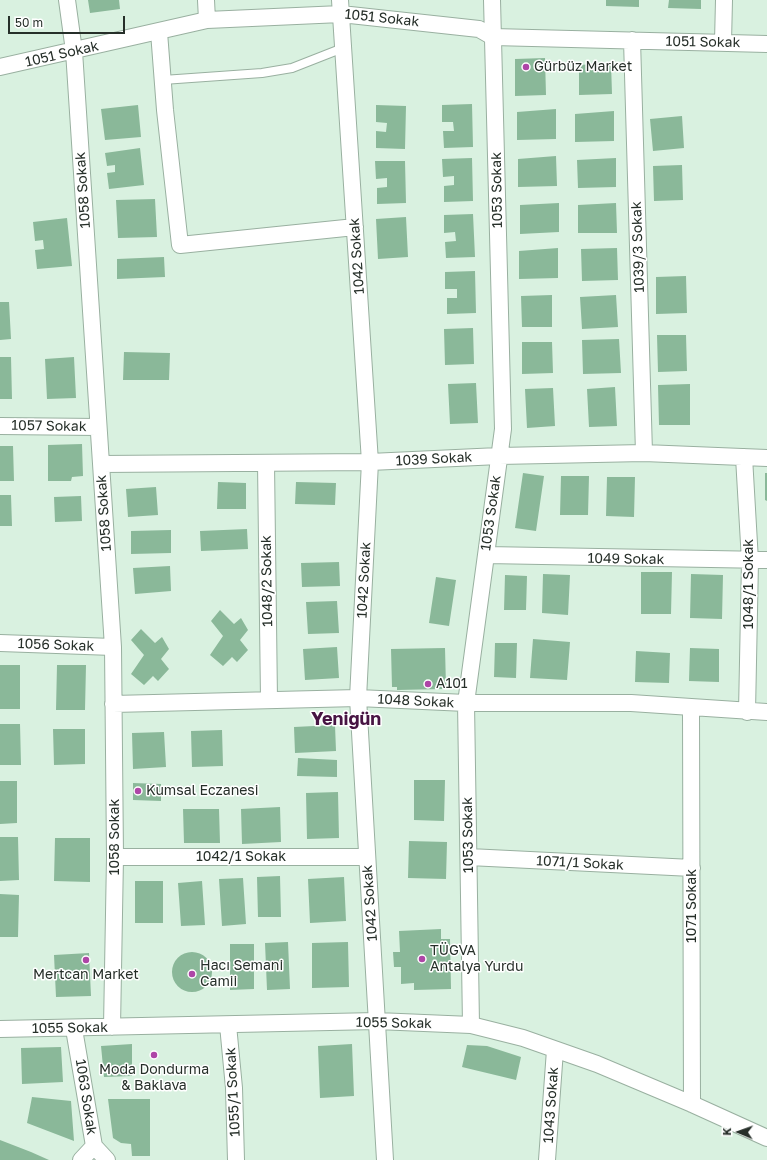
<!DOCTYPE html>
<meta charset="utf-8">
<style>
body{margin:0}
#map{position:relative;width:767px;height:1160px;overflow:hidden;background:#d9f1e0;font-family:"Golos Text",sans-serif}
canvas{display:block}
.north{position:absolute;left:719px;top:1112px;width:40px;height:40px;-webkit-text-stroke:3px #fff;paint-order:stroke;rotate:272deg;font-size:11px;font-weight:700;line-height:16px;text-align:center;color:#262f29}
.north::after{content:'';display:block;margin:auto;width:14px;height:18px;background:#262f29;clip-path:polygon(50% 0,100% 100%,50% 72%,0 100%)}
.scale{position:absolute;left:8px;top:16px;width:117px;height:18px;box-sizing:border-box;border:2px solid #262f29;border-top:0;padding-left:5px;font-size:12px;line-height:14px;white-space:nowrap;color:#262f29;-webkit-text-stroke:3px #fff;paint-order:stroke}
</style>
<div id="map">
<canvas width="767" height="1160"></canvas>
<div class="north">K</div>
<div class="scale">50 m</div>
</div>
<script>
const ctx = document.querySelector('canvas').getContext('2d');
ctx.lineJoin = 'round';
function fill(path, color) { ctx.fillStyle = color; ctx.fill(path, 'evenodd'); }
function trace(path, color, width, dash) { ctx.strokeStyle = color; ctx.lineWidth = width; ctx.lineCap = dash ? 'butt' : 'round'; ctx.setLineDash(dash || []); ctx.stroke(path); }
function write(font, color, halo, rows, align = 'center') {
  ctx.font = font + ' "Golos Text",sans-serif'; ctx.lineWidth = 3; ctx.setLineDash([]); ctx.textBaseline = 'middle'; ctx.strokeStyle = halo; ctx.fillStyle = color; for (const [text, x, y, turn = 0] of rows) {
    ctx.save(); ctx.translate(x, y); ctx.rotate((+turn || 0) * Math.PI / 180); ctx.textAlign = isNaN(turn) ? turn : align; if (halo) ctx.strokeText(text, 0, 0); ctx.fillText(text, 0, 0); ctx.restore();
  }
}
fill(new Path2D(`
 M88,0H119L120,9L90,13Z
 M606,0H639V7L606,6Z
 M669,0H701V9L668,8Z
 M545,58L546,95L515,96V59Z
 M611,63L612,94L579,95V65Z
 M472,104L473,147L444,148L443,131H454L453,122H442V105Z
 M138,105L141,137L105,140L101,109Z
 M376,105L406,106L405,149L376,148V131L386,132L387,123L376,122Z
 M556,109V139L517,140V112Z
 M614,111V141L575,142V114Z
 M682,116L684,148L653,151L650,119Z
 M140,148L144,185L109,189L107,173L115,172V165L107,166L105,153Z
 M556,156L557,186L518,187V159Z
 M472,158L473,201L444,202V186L454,185V176L443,177L442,159Z
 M616,158V187L578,188L577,160Z
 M375,161H405L406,203L377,204V188L387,187V178L376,179Z
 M682,165L683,200L654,201L653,166Z
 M155,199L157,237L118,238L116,200Z
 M559,203V232L520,234V205Z
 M616,203L617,233H578V205Z
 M473,214L475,257L446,258L445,242L456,241L455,232L444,233V215Z
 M406,217L408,257L378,259L376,219Z
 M67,218L72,266L37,269L35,250L44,249L43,240L35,241L33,222Z
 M558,248V278L519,279V251Z
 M617,248L618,280L582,281L581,249Z
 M164,257L165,277L117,279V259Z
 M475,271L476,313L447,314V298H457V289H445V272Z
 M686,276L687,313L656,314V277Z
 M552,295V327H522L521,296Z
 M616,295L618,327L582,329L580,297Z
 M0,302H9L11,339L0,340Z
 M473,328L474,364L445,365L444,329Z
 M657,335H686L687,371L658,372Z
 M619,339L621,373L583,374L582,340Z
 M522,342H552L553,373L522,374Z
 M124,352L170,353L169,380H123Z
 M0,357H11L12,399H0Z
 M74,357L76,398L47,399L45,359Z
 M476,383L478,423L450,424L448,384Z
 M690,384V425H659L658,385Z
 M615,387L617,426L589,427L587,389Z
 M553,388L555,426L527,428L525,389Z
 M82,444L83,476L72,477L71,481H48V445Z
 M0,446H13L14,481H0Z
 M523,473L544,476L536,531L515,528Z
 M765,473H767V501L765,500Z
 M561,476H589L588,515H560Z
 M607,477H635L634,517L606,516Z
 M218,482L246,483V509H217Z
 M296,482L336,483L335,505L295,504Z
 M156,487L158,515L128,517L126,489Z
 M0,495H11L12,526H0Z
 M81,496L82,521L55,522L54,497Z
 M247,529L248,549L201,551L200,531Z
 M171,530V553L131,554V531Z
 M339,562L340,586L302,587L301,563Z
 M170,566L171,591L135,594L133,568Z
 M641,572H672L671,614H641Z
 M543,574L570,575L568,615L542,613Z
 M691,574L723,575L722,619L690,618Z
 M505,575L527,576L526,610H504Z
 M436,577L456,580L449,626L429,623Z
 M337,601L339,633L308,634L306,602Z
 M220,610L234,624L241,618L248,630L240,640L248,650L237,662L232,657L223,666L210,655L223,636L211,621Z
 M141,629L155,643L162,637L169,649L161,659L169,669L158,681L153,676L144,685L131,674L144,655L131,640Z
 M533,639L570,642L567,680L530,678Z
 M495,643H517L516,678L494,677Z
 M337,647L339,678L305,680L303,649Z
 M445,648L446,687H443L444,689L397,690V687H392L391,649Z
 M690,648L719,649V682L689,681Z
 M636,651L670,653L669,683L635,682Z
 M0,665H20V709H0Z
 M57,665H86L85,710H56Z
 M0,724H20L21,765H0Z
 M335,725L336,751L295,753L294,727Z
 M53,729H85V764L54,765Z
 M222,730L223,766L192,767L191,731Z
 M164,732L166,767L133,769L132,733Z
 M298,758L337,760V777L297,776Z
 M414,780H445L444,821L414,820Z
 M0,781H17V823L0,824Z
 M133,783L161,784V801L133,800Z
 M338,792L339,838L307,839L306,793Z
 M280,807L281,842L242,844L241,809Z
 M183,809H219L220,843H184Z
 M0,837H18L19,880L0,881Z
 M55,838H90V882L54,881Z
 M409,841L447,842L446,879L408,878Z
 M280,876L281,917H258L257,877Z
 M344,877L346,921L310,923L308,879Z
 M243,878L246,924L222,926L219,879Z
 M135,881H163V923H135Z
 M202,881L205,925L181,926L178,883Z
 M0,894L19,895L18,937H0Z
 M441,929V939H450L451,989L414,990V983L401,984V967H394L393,952H400L399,931Z
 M288,942L290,989L267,990L265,943Z
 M348,942L349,987L312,988V943Z
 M230,944H254V989L230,990Z
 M172 972a20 20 0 1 1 40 0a20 20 0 1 1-40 0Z
 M89,953L91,996L56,997L54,955Z
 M132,1044V1076L104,1077L101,1046Z
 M352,1044L354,1096L320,1098L318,1046Z
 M467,1045L487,1046L521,1057L516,1080L462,1067Z
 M61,1047L63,1082L22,1084L21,1048Z
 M32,1097L71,1101L74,1141L27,1123Z
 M108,1099H150V1156H132L131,1144L121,1143L113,1138Z
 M0,1140L31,1152L49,1160H0Z`), '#8ab899');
const lane = new Path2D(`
 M163,80L262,73L292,68L343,48`);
const street = new Path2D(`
 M67,0L74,51L113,647L115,857L112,1027
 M206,0L207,20
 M340,0L370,462L358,698L385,1160
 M159,32L165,110L180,245L355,227
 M632,40L644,453
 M723,42L724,0
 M0,67L207,20L341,14L479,29L493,37L767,44
 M0,426L98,427
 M744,457L750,561L747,712
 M266,463L269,700
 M101,464L370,462L499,456L644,453L767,458
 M486,555L767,560
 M0,643L113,647
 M113,704L358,698L466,703H631L767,712
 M691,709L692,1104
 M115,857H367
 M469,857L692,868
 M228,1025L234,1088L236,1160
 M471,1025L466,703L503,429L492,0
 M0,1029L377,1021L471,1025L523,1038L597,1064L692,1104L767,1138
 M74,1029L94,1146L107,1160
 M81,1160L94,1146
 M547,1160L555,1050`);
trace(lane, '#99b0a0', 10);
trace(street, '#99b0a0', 18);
trace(lane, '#fff', 8);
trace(street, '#fff', 16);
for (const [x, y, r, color] of [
 [526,67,4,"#ae45a7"],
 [428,684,4,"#ae45a7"],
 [138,791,4,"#ae45a7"],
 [422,959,4,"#ae45a7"],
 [86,960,4,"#ae45a7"],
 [192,974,4,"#ae45a7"],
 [154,1055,4,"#ae45a7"]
]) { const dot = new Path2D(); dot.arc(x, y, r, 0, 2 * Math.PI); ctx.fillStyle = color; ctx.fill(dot); trace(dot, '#fff', 1.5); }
write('14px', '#262f29', '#fff', [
 ["1051 Sokak",382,18,6],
 ["1051 Sokak",703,42,1],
 ["1051 Sokak",62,54,-13],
 ["1058 Sokak",83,190,-94],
 ["1053 Sokak",497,190,-91],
 ["1039/3 Sokak",638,247,-92],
 ["1042 Sokak",357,256,-94],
 ["1057 Sokak",49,426,1],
 ["1039 Sokak",434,459,-3],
 ["1058 Sokak",104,513,-94],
 ["1053 Sokak",491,513,-82],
 ["1049 Sokak",626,559,1],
 ["1042 Sokak",364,580,-87],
 ["1048/2 Sokak",267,581,-91],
 ["1048/1 Sokak",749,584,-90],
 ["1056 Sokak",56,645,2],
 ["1048 Sokak",416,701,3],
 ["1053 Sokak",468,835,-91],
 ["1058 Sokak",115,837,-90],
 ["1042/1 Sokak",241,857],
 ["1071/1 Sokak",580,863,3],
 ["1042 Sokak",370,903,-94],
 ["1071 Sokak",692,906,-90],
 ["1055 Sokak",394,1023,1],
 ["1055 Sokak",70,1028,-1],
 ["1055/1 Sokak",233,1092,-93],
 ["1063 Sokak",86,1097,81],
 ["1043 Sokak",551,1105,-86]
]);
write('14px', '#262f29', '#fff', [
 ["Gürbüz Market",534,67],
 ["A101",436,684],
 ["Kumsal Eczanesi",146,791],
 ["TÜGVA",430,951],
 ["Antalya Yurdu",430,967],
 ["Hacı Semani",200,966],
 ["Camii",200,982],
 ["Mertcan Market",86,975,"center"],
 ["Moda Dondurma",154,1070,"center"],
 ["& Baklava",154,1086,"center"]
], 'left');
write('bold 18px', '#471443', '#fff', [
 ["Yenigün",346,719]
]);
</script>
